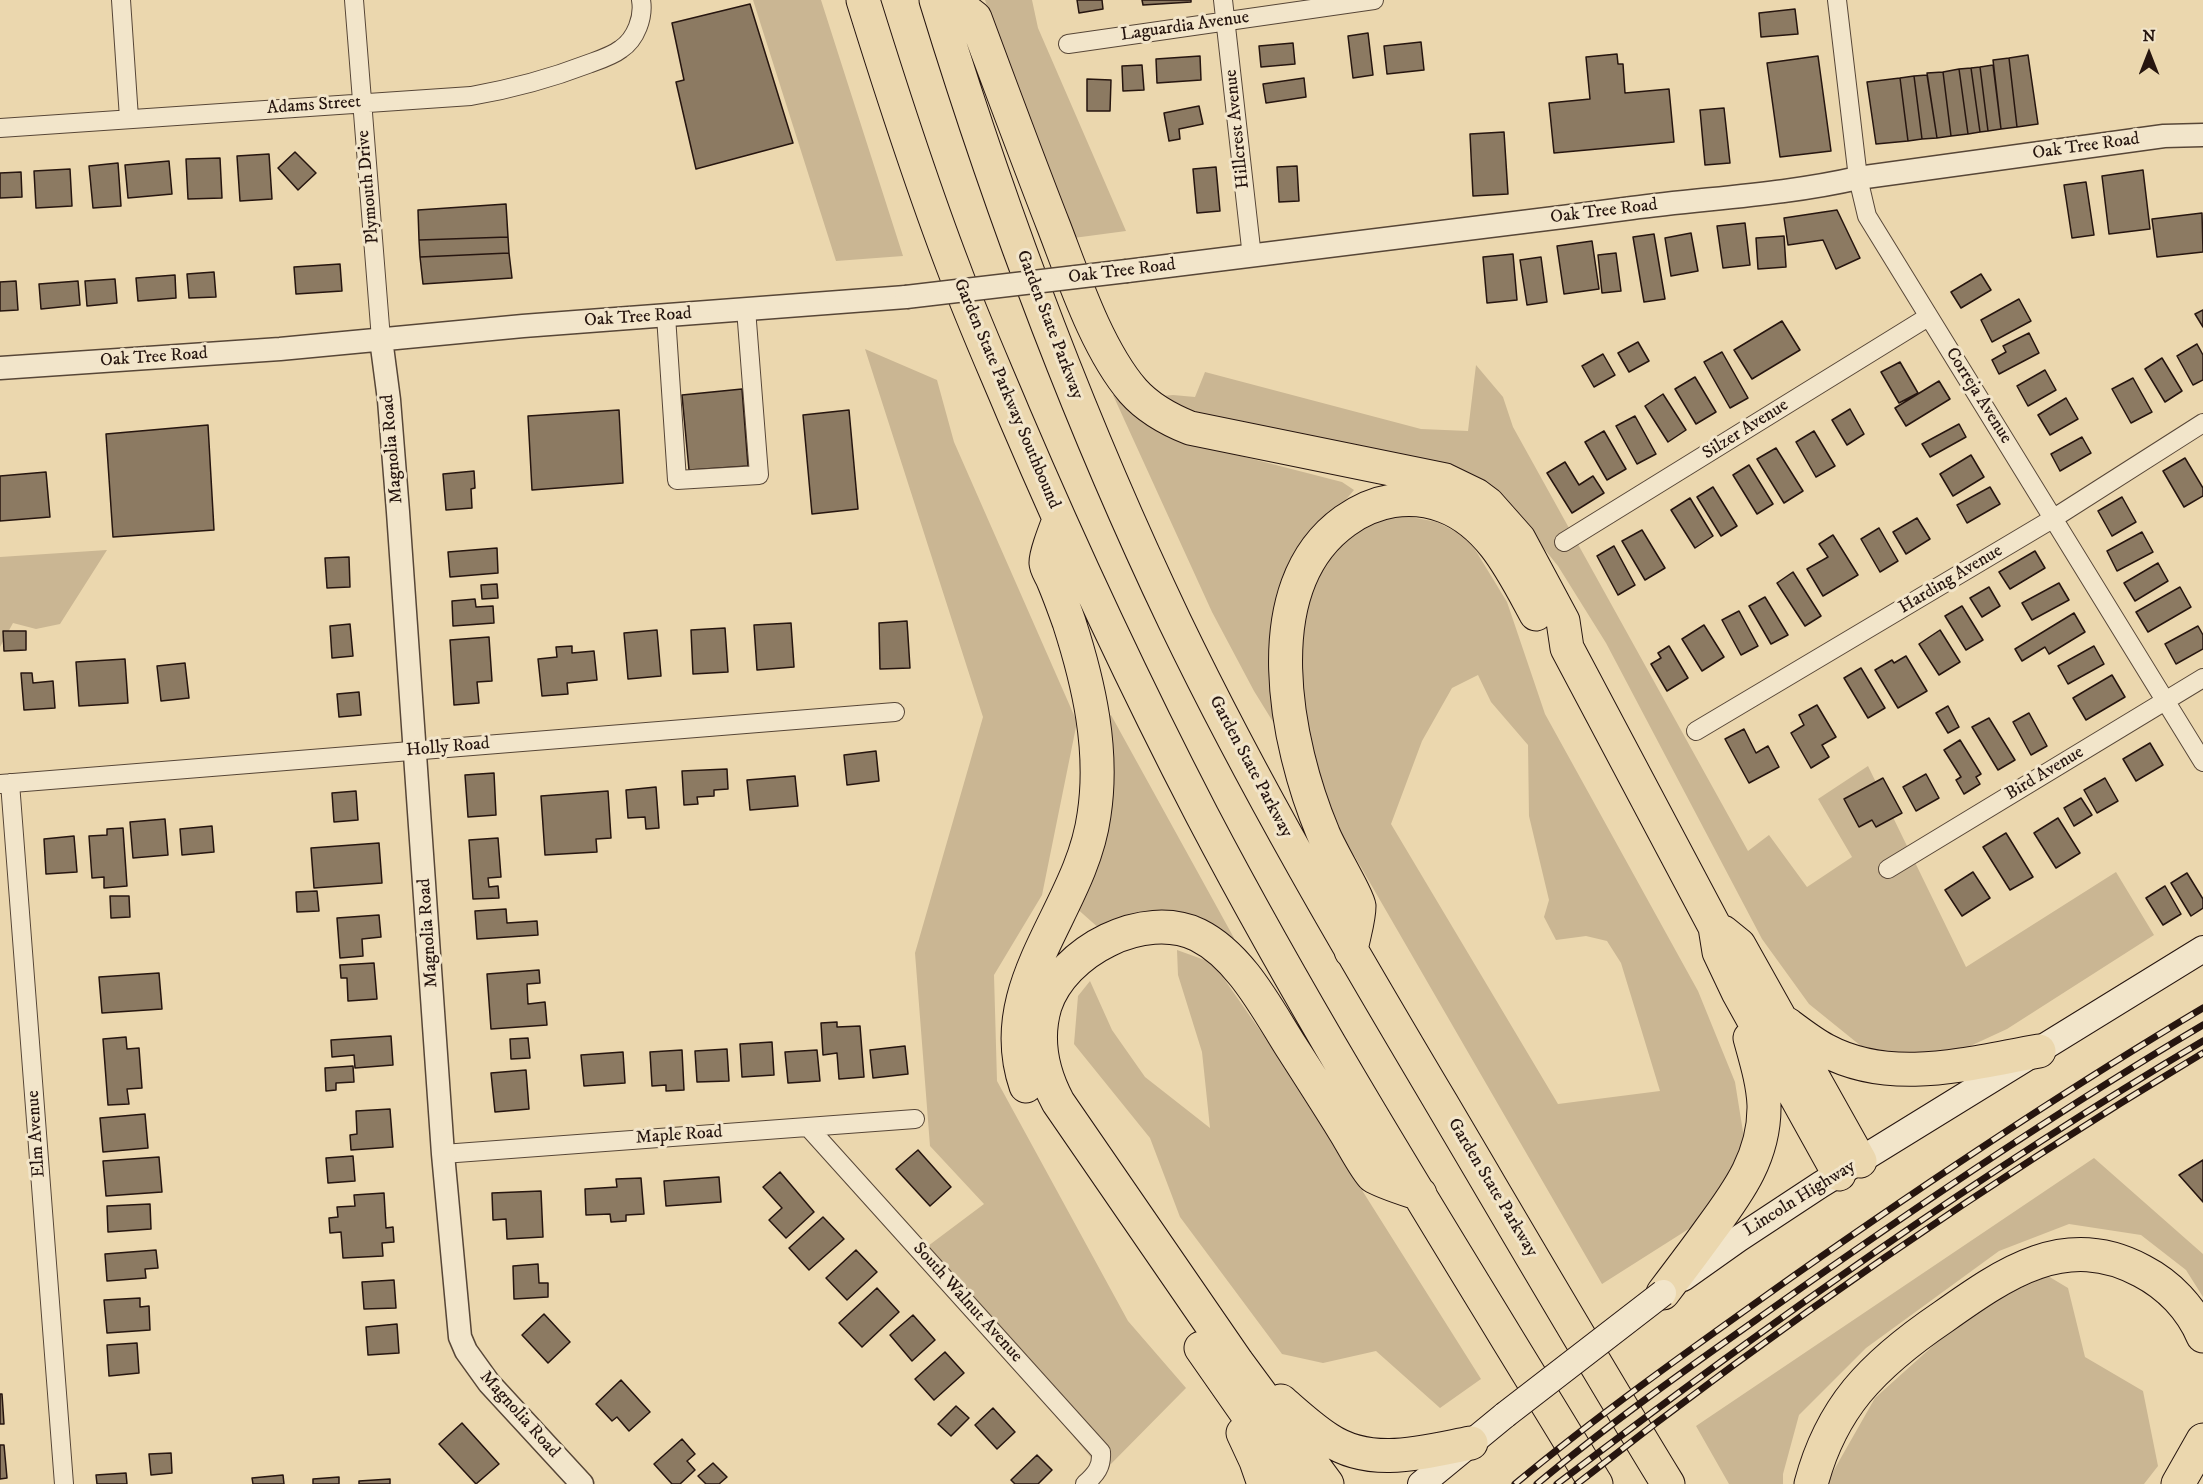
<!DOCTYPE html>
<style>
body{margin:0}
#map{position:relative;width:2203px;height:1484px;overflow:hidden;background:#ebd7ae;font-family:"IM FELL DW Pica",serif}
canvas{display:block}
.north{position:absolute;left:2119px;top:24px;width:60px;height:60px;-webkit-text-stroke:4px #f2e5ca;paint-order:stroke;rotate:0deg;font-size:16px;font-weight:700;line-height:24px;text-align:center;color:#26150f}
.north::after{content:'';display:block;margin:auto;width:21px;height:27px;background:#26150f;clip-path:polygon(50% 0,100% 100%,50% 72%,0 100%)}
</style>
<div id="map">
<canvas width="2203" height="1484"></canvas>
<div class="north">N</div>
</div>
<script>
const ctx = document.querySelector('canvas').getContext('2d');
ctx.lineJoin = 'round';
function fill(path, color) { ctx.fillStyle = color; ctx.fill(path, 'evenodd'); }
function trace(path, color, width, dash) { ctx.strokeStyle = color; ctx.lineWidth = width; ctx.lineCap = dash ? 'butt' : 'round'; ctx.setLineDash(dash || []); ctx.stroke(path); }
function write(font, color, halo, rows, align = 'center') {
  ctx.font = font + ' "IM FELL DW Pica",serif'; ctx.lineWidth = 6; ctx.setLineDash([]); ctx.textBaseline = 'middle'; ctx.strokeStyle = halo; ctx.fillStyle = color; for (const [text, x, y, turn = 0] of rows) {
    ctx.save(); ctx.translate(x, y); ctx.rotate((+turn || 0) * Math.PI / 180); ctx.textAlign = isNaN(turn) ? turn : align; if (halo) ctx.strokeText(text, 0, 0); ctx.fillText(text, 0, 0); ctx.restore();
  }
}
fill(new Path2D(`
 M753,0H821L903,256L836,261Z
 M985,0H1032L1038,28L1126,231L1066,239Z
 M865,349L937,380L954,442L1077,722L1042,895L994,975L997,1081L1128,1321L1186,1388L1103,1472L920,1252L984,1204L930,1146L915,953L983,717Z
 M1476,365L1503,397L1513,427L1748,851L1769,835L1807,887L1852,857L1818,799L1868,766L1966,967L2116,872L2154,935L2007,1029L1940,1060L1861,1046L1809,1004L1762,939L1606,643L1558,566L1520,519L1214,420L1183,409L1162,396L1173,395L1195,397L1205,372L1421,429L1468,431Z
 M1117,394L1198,445L1342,482L1354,490L1338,509L1319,525L1278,730L1254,691L1212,612L1113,395Z
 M1406,516L1437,522L1468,538L1507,602L1545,714L1698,991L1735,1082L1744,1138L1728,1204L1602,1284L1336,824L1324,791L1308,737L1300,688L1301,630L1315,577L1346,537L1377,520ZM1478,675L1491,702L1528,745L1529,816L1549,900L1544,917L1556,940L1586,936L1607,941L1621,963L1660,1091L1558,1104L1391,824L1422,741L1452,688Z
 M107,550L60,624L36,629L13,623L0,647V557Z
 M1111,715L1234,938L1228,942L1101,930L1074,906L1105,720Z
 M1177,950L1213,963L1273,1049L1481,1379L1440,1408L1376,1351L1323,1363L1282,1354L1180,1217L1150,1138L1074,1044L1078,996L1090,981L1112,1030L1145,1077L1210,1128L1202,1052L1178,975Z
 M2094,1158L2203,1254V1297L2186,1270L2141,1235L2069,1224L1999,1251L1866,1348L1799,1415L1783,1474V1484H1729L1696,1426Z
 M2048,1276L2068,1288L2085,1357L2143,1391L2158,1466L2144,1484H1826L1875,1398L1974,1309Z`), '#cab693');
const building = new Path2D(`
 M1077,0H1102L1103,9L1079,13Z
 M1142,0H1191V2L1143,5Z
 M750,4L793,143L696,169L676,82L684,80L672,23Z
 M1795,9L1798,34L1761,37L1759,13Z
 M1368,33L1373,75L1353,78L1348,36Z
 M1421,42L1424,70L1387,74L1384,46Z
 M1293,43L1295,64L1261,67L1259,46Z
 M1617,54L1618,64H1623L1625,93L1669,89L1674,142L1554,153L1549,103L1590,99L1586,57Z
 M2028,55L2038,124L2017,127L2009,58Z
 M1200,56L1201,80L1157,83L1156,59Z
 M1818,56L1831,151L1780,157L1767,63Z
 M2009,58L2017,127L2001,129L1993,60Z
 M1142,65L1144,90L1123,91L1122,66Z
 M1993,65L2001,129L1988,131L1980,67Z
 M1980,67L1988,131L1980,132L1971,68Z
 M1971,68L1980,132L1968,134L1959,69Z
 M1959,69L1968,134L1951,136L1943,72Z
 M1943,72L1951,136L1937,138L1927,73Z
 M1927,75L1937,138L1922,139L1914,76Z
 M1914,76L1922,139L1908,141L1900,78Z
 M1304,78L1306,97L1266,103L1263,84Z
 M1900,78L1908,141L1876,144L1867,82Z
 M1087,79L1111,80L1110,111H1087Z
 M1199,106L1203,124L1179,129L1180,139L1169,141L1164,113Z
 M1724,108L1730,163L1705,165L1700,110Z
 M1504,132L1508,194L1473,196L1470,134Z
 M295,152L316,173L298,190L278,168Z
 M269,154L272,199L240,201L237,156Z
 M220,158L222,198L188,199L186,159Z
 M169,161L172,194L128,198L125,165Z
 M118,163L121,206L93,208L89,166Z
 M1297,166L1299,201L1279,202L1277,167Z
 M1216,167L1220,211L1197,213L1193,169Z
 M70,169L72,206L36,208L34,171Z
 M2143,170L2150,229L2109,234L2102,176Z
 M21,172L22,197L0,198V173Z
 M2086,182L2094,235L2072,238L2064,185Z
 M506,204L508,237L419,240L418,210Z
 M1837,210L1860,258L1836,269L1823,240L1788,245L1784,218Z
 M2202,213L2203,252L2157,257L2152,219Z
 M1745,223L1750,265L1723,268L1717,226Z
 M1691,233L1698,271L1671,276L1665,238Z
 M1654,234L1665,299L1644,302L1633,237Z
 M1784,236L1786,267L1758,269L1756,238Z
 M508,237L509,253L420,257L419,240Z
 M1592,241L1599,289L1564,294L1557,246Z
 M509,253L512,278L423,284L420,257Z
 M1616,253L1621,291L1602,293L1598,255Z
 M1513,254L1517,300L1487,303L1483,257Z
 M1541,257L1547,302L1527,305L1520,260Z
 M340,264L342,291L296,294L294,267Z
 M214,272L216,297L189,298L187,274Z
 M1981,274L1991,290L1961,308L1951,292Z
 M175,275L176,298L138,301L136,278Z
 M115,279L117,303L87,306L85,281Z
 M16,281L18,310L0,311V282Z
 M78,281L80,305L41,309L39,284Z
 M2019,299L2031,321L1992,342L1981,320Z
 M2203,310V327L2195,314Z
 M1782,321L1800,350L1752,379L1734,350Z
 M2029,333L2039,353L1999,374L1992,360L2006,352L2003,346Z
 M1638,342L1649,361L1629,372L1618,353Z
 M2197,344L2203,355V380L2193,385L2177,356Z
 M1722,352L1748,398L1730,408L1704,362Z
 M1603,354L1615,375L1594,387L1582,366Z
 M2162,358L2182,391L2165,402L2145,369Z
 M1900,362L1918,393L1899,403L1881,372Z
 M2045,370L2056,390L2028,406L2017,386Z
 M1695,377L1716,412L1696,424L1675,389Z
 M2133,378L2152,412L2131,423L2112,389Z
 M1939,381L1950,399L1906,426L1895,408Z
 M742,389L748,466L689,470L682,395Z
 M1663,394L1686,430L1668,442L1645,406Z
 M2066,398L2078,419L2050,435L2038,415Z
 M1850,409L1864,434L1847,445L1832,420Z
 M619,410L623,483L532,490L528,416Z
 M849,410L858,509L812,514L803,415Z
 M1635,416L1656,454L1637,464L1616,426Z
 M1959,424L1966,437L1930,457L1922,444Z
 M208,425L214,530L113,537L106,434Z
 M1604,431L1626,469L1607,480L1585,442Z
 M1814,431L1835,466L1816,477L1796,442Z
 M2082,437L2091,453L2060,471L2051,454Z
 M1776,448L1803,491L1784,503L1757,459Z
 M1971,455L1984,477L1953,496L1940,474Z
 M2185,458L2203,488V496L2184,507L2163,471Z
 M1565,462L1579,485L1593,476L1604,493L1572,513L1547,473Z
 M1749,465L1773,504L1757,514L1733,475Z
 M474,471L475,488L471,489L472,508L446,510L443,474Z
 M46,472L50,517L0,521V476Z
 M1713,487L1737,526L1721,536L1697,497Z
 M1990,487L2000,504L1967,523L1957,505Z
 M2122,497L2136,522L2112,536L2098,511Z
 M1690,498L1713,536L1695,548L1671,510Z
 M1917,518L1930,539L1906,554L1893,532Z
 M1879,528L1898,561L1880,572L1861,539Z
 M1642,530L1665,568L1645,580L1622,541Z
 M2142,532L2153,552L2117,571L2107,551Z
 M1833,535L1858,575L1823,596L1807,569L1828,557L1819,544Z
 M1614,546L1635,585L1618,595L1597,556Z
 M497,548L498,573L450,577L448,552Z
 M2035,551L2045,568L2010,589L1999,572Z
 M349,557L350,587L327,588L325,558Z
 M2158,563L2168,581L2135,601L2124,583Z
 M1793,572L1821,616L1805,626L1777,583Z
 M2059,583L2069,600L2032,620L2022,603Z
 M497,584L498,598L482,599L481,585Z
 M1989,587L2000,606L1982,617L1970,598Z
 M2180,587L2191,607L2148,632L2136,612Z
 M1765,597L1788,635L1771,644L1749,606Z
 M475,599L476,607L493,606L494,623L453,626L452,601Z
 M1962,606L1983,640L1966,650L1945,616Z
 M1739,611L1758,646L1741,655L1722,620Z
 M2074,613L2085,632L2049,654L2045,647L2022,661L2015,649Z
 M907,621L910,668L880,669L879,623Z
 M791,623L794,667L757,670L754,625Z
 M350,624L353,656L332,658L330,626Z
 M1704,625L1724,657L1702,671L1682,639Z
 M2198,626L2203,635V649L2176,664L2165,644Z
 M725,628L728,672L693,674L691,630Z
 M657,630L661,676L628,679L624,633Z
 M1940,630L1960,662L1939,675L1919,644Z
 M3,631H26V650L4,651Z
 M489,637L492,681L477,682L479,703L454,705L450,640Z
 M572,646V653L594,651L597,680L567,683L568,694L542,696L538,659L557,657L556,647Z
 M1669,646L1688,678L1667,691L1651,664L1661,658L1658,653Z
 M2094,646L2104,664L2068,684L2058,666Z
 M1906,656L1927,691L1898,708L1875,670L1892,660L1894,663Z
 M125,659L128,703L79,706L76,662Z
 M185,663L189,698L161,701L157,666Z
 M1861,668L1885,708L1868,718L1844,678Z
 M21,673H32L33,683L53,681L55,708L24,710Z
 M2112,675L2125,697L2086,720L2073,698Z
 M359,692L361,715L339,717L337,694Z
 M1817,705L1836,737L1822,745L1829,757L1811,768L1791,733L1804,725L1799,715Z
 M1948,706L1959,727L1948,733L1936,713Z
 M2029,713L2047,746L2031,755L2013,722Z
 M1989,718L2015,760L1998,770L1972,727Z
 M1744,729L1756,753L1768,746L1779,767L1749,783L1725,739Z
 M1960,740L1981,774L1976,777L1980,784L1964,794L1956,780L1961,777L1944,750Z
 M2150,743L2163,765L2136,781L2123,759Z
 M876,751L879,781L847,785L844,755Z
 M727,769L728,789L714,790V796L697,797L698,804L684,805L682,771Z
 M494,773L496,815L468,817L465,775Z
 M1926,774L1939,798L1916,811L1903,787Z
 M795,776L798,806L750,810L747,780Z
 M1883,778L1902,813L1876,827L1872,820L1859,827L1844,799Z
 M2105,778L2118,801L2097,813L2084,790Z
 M656,787L659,828L646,829L645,817L628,818L626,790Z
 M356,791L358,820L334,822L332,793Z
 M608,791L611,838L596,839L597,852L545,855L541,796Z
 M2081,798L2092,815L2074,826L2064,808Z
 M2058,818L2080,853L2056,868L2034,833Z
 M165,819L168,855L133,858L130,822Z
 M212,826L214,852L182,855L180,829Z
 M123,828L127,886L104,888V877L92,878L89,836L107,835V829Z
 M2006,833L2033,877L2010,890L1983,847Z
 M74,836L77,872L46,874L44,839Z
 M498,838L501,877L488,878L489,887L498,886L499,898L473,899L469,840Z
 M379,843L382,883L314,888L311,848Z
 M1973,872L1990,898L1962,916L1945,890Z
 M2187,873L2203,899V908L2191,916L2171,883Z
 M2165,886L2181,914L2163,925L2146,898Z
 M317,891L319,911L297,912L296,892Z
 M110,896H129L130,917L111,918Z
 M506,909L507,923L537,921L538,935L477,939L475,911Z
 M379,915L381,937L362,939L363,956L340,958L337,918Z
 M374,963L377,999L348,1001L347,978H341L340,965Z
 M539,970L540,983L527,984L528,1004L545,1002L547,1025L491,1029L487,974Z
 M159,973L162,1009L102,1013L99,977Z
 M837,1022V1027L860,1026L864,1077L839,1079L837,1053L823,1055L821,1023Z
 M391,1036L393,1065L355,1068L354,1055L332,1057L331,1040Z
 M126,1037L127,1049L139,1048L142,1088L127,1089L129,1104L108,1105L103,1039Z
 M528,1038L530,1058L511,1059L510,1039Z
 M772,1042L774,1075L742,1077L740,1044Z
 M905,1046L908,1074L873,1078L870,1050Z
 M727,1049L729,1081L697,1082L695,1051Z
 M682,1050L684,1090L666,1091V1085L652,1086L650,1052Z
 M817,1050L820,1081L788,1083L785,1052Z
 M623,1052L625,1083L584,1086L581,1055Z
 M353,1066L354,1082L336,1083V1090L326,1091L325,1068Z
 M526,1070L529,1109L495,1112L491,1073Z
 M390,1109L393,1147L351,1150L350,1135L357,1134L356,1111Z
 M145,1114L148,1148L103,1152L100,1118Z
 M918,1150L951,1187L930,1206L896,1169Z
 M353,1156L355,1181L328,1183L326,1158Z
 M159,1157L162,1192L106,1196L103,1161Z
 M2203,1160V1202L2179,1175Z
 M780,1172L814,1212L786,1238L769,1220L782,1208L763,1187Z
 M719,1177L721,1202L666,1206L664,1181Z
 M641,1178L644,1214L626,1215V1221L611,1222L610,1214L586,1215L585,1189L617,1187L616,1179Z
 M541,1191L543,1237L507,1239L506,1219L493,1220L492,1193Z
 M384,1193L386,1228L393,1227L394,1242L382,1243L383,1256L343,1258L341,1232L330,1233L329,1218L338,1217L337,1207L355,1206L354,1195Z
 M150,1204L151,1229L108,1232L107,1206Z
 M823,1217L844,1239L809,1270L789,1248Z
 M156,1250L158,1268L145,1269L146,1278L107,1281L105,1254Z
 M856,1250L877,1272L847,1300L826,1278Z
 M538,1264L539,1283H548V1297L514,1299L513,1266Z
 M394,1280L396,1308L364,1309L362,1282Z
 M877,1288L899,1312L862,1347L839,1323Z
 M140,1298V1307L149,1306L150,1330L107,1333L104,1300Z
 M544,1314L570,1342L548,1363L522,1335Z
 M913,1315L935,1340L912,1361L890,1335Z
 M397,1324L399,1353L368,1355L366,1327Z
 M137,1343L139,1373L109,1376L107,1345Z
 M945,1352L964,1373L934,1400L915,1379Z
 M621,1380L650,1412L629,1431L617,1417L612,1421L596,1404Z
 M0,1394H2L4,1424H0Z
 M956,1406L969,1418L951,1436L938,1424Z
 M993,1408L1015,1432L997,1449L975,1425Z
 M462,1423L499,1464L476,1484L439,1444Z
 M682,1439L695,1454L687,1461L695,1470L680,1484H672L654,1464Z
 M0,1445H4L7,1478L0,1479Z
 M171,1453L172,1473L151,1475L149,1454Z
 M1037,1455L1052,1470L1038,1484H1015L1011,1480Z
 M713,1463L727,1477L719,1484H706L698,1476Z
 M126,1473L127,1484H97L96,1475Z
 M283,1475L284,1484H253L252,1478Z
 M339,1477V1484H313V1479Z
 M390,1479V1484H359V1481Z`);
fill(building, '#8c7a62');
trace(building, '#26150f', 1.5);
const minor = new Path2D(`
 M121,0L129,118
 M354,0L381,339
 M1223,0L1252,257
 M1837,0L1858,178L1867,216L2203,762
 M1068,44L1374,0
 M0,128L471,96C511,89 549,79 588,64C599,60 612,56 621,49C636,39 644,17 641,0
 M666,316L677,480L759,475L746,309
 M1564,542L1928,317
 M1696,731L2054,518L2203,423
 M10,783L64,1484
 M0,784L895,712
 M1888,869L2203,678
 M808,1127L1101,1452C1102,1467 1096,1474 1085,1484
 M443,1154L915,1119`);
const tertiary = new Path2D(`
 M1127,271C1296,251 1464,230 1632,208C1707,198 1784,195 1858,178L2164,136L2203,135
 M381,339L389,400L398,512L443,1154L460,1337L466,1351L489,1383L582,1484
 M0,368L280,349L523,326L906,297`);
const secondary = new Path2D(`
 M1683,1278L1738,1239L1820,1185L2203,949
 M1421,1484L1505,1415`);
const motorway = new Path2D(`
 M863,0C891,90 920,180 954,269C972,318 994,367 1014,415C1072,551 1134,684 1202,815C1322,1044 1462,1263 1596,1484
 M936,0C1001,212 1080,423 1175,622C1255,788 1348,946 1442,1104C1517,1231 1591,1358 1668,1484
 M952,0L975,18C1001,88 1027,158 1054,227C1074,279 1097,349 1133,391C1148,408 1170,420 1190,428L1445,480L1476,495L1488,504L1519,539L1563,621L1567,648L1715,927L1719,952L1738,992L1839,1174
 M1723,932L1739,945L1860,1161
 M1351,951C1353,937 1359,920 1359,906C1358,897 1328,847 1323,833C1286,745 1253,587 1345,521C1374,500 1410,493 1444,506C1491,524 1513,572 1536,614
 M1787,1024C1799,1033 1812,1043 1825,1050C1892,1086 1969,1063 2039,1051
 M1026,1086C991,984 1081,911 1094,815C1104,750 1089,684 1069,622C1064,608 1059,594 1053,580C1051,575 1046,568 1046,563C1045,556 1056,528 1059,520
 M1663,1293C1679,1272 1695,1251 1710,1230C1739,1191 1765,1155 1764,1105C1763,1082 1756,1060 1750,1038
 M1201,1348L1296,1484
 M1281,1401C1296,1414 1311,1428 1328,1439C1371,1468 1424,1452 1471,1443
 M1243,1433L1256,1461L1264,1484
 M1327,1484L1237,1362L1058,1102C1042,1072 1035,1040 1045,1006C1063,951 1144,909 1198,935C1240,956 1266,1007 1290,1045C1308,1073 1326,1101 1344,1130C1350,1139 1366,1170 1373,1176C1382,1182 1408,1190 1420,1194
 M1811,1484C1820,1450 1835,1418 1857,1391C1881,1362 1912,1338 1943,1317C2005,1273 2066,1230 2142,1271C2169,1285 2191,1308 2203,1336
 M2178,1484L2203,1440`);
trace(minor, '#574637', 20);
trace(tertiary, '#574637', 25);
trace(secondary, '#26150f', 28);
trace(motorway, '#26150f', 35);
trace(minor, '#f2e5ca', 18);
trace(tertiary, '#f2e5ca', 22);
trace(secondary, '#f2e5ca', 26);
trace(motorway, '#ebd7ae', 33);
const rail = new Path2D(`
 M1515,1484C1604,1410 1698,1344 1792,1277C1926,1183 2062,1092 2203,1008
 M1537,1484C1611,1422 1691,1366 1770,1310C1911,1210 2054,1113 2203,1025
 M1557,1484C1765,1326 1978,1174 2203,1041
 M1577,1484C1776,1328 1986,1183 2203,1053`);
trace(rail, '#26150f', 7);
trace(rail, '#f2e5ca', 4.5, [14]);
const tertiaryBridge = new Path2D(`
 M906,297L1127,271`);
const secondaryBridge = new Path2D(`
 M1505,1415L1663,1293`);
trace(tertiaryBridge, '#574637', 25, []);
trace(secondaryBridge, '#26150f', 28, []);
trace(tertiaryBridge, '#f2e5ca', 22);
trace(secondaryBridge, '#f2e5ca', 26);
write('18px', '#26150f', '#f2e5ca', [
 ["Laguardia Avenue",1185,27,-8],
 ["Adams Street",314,106,-4],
 ["Hillcrest Avenue",1238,129,-96],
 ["Oak Tree Road",2086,147,-8],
 ["Plymouth Drive",369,187,-95],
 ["Oak Tree Road",1604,212,-7],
 ["Oak Tree Road",1122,272,-7],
 ["Oak Tree Road",638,318,-4],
 ["Garden State Parkway",1049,325,69],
 ["Oak Tree Road",154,358,-4],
 ["Garden State Parkway Southbound",1006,394,67],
 ["Correja Avenue",1978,396,58],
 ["Silzer Avenue",1746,430,-32],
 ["Magnolia Road",393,449,-95],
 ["Harding Avenue",1951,580,-31],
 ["Holly Road",448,748,-5],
 ["Garden State Parkway",1250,767,62],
 ["Bird Avenue",2045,774,-31],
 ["Magnolia Road",429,933,-94],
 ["Elm Avenue",37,1134,-94],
 ["Maple Road",679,1136,-4],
 ["Garden State Parkway",1492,1188,59],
 ["Lincoln Highway",1800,1199,-32],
 ["South Walnut Avenue",967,1303,48],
 ["Magnolia Road",519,1415,48]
]);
</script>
